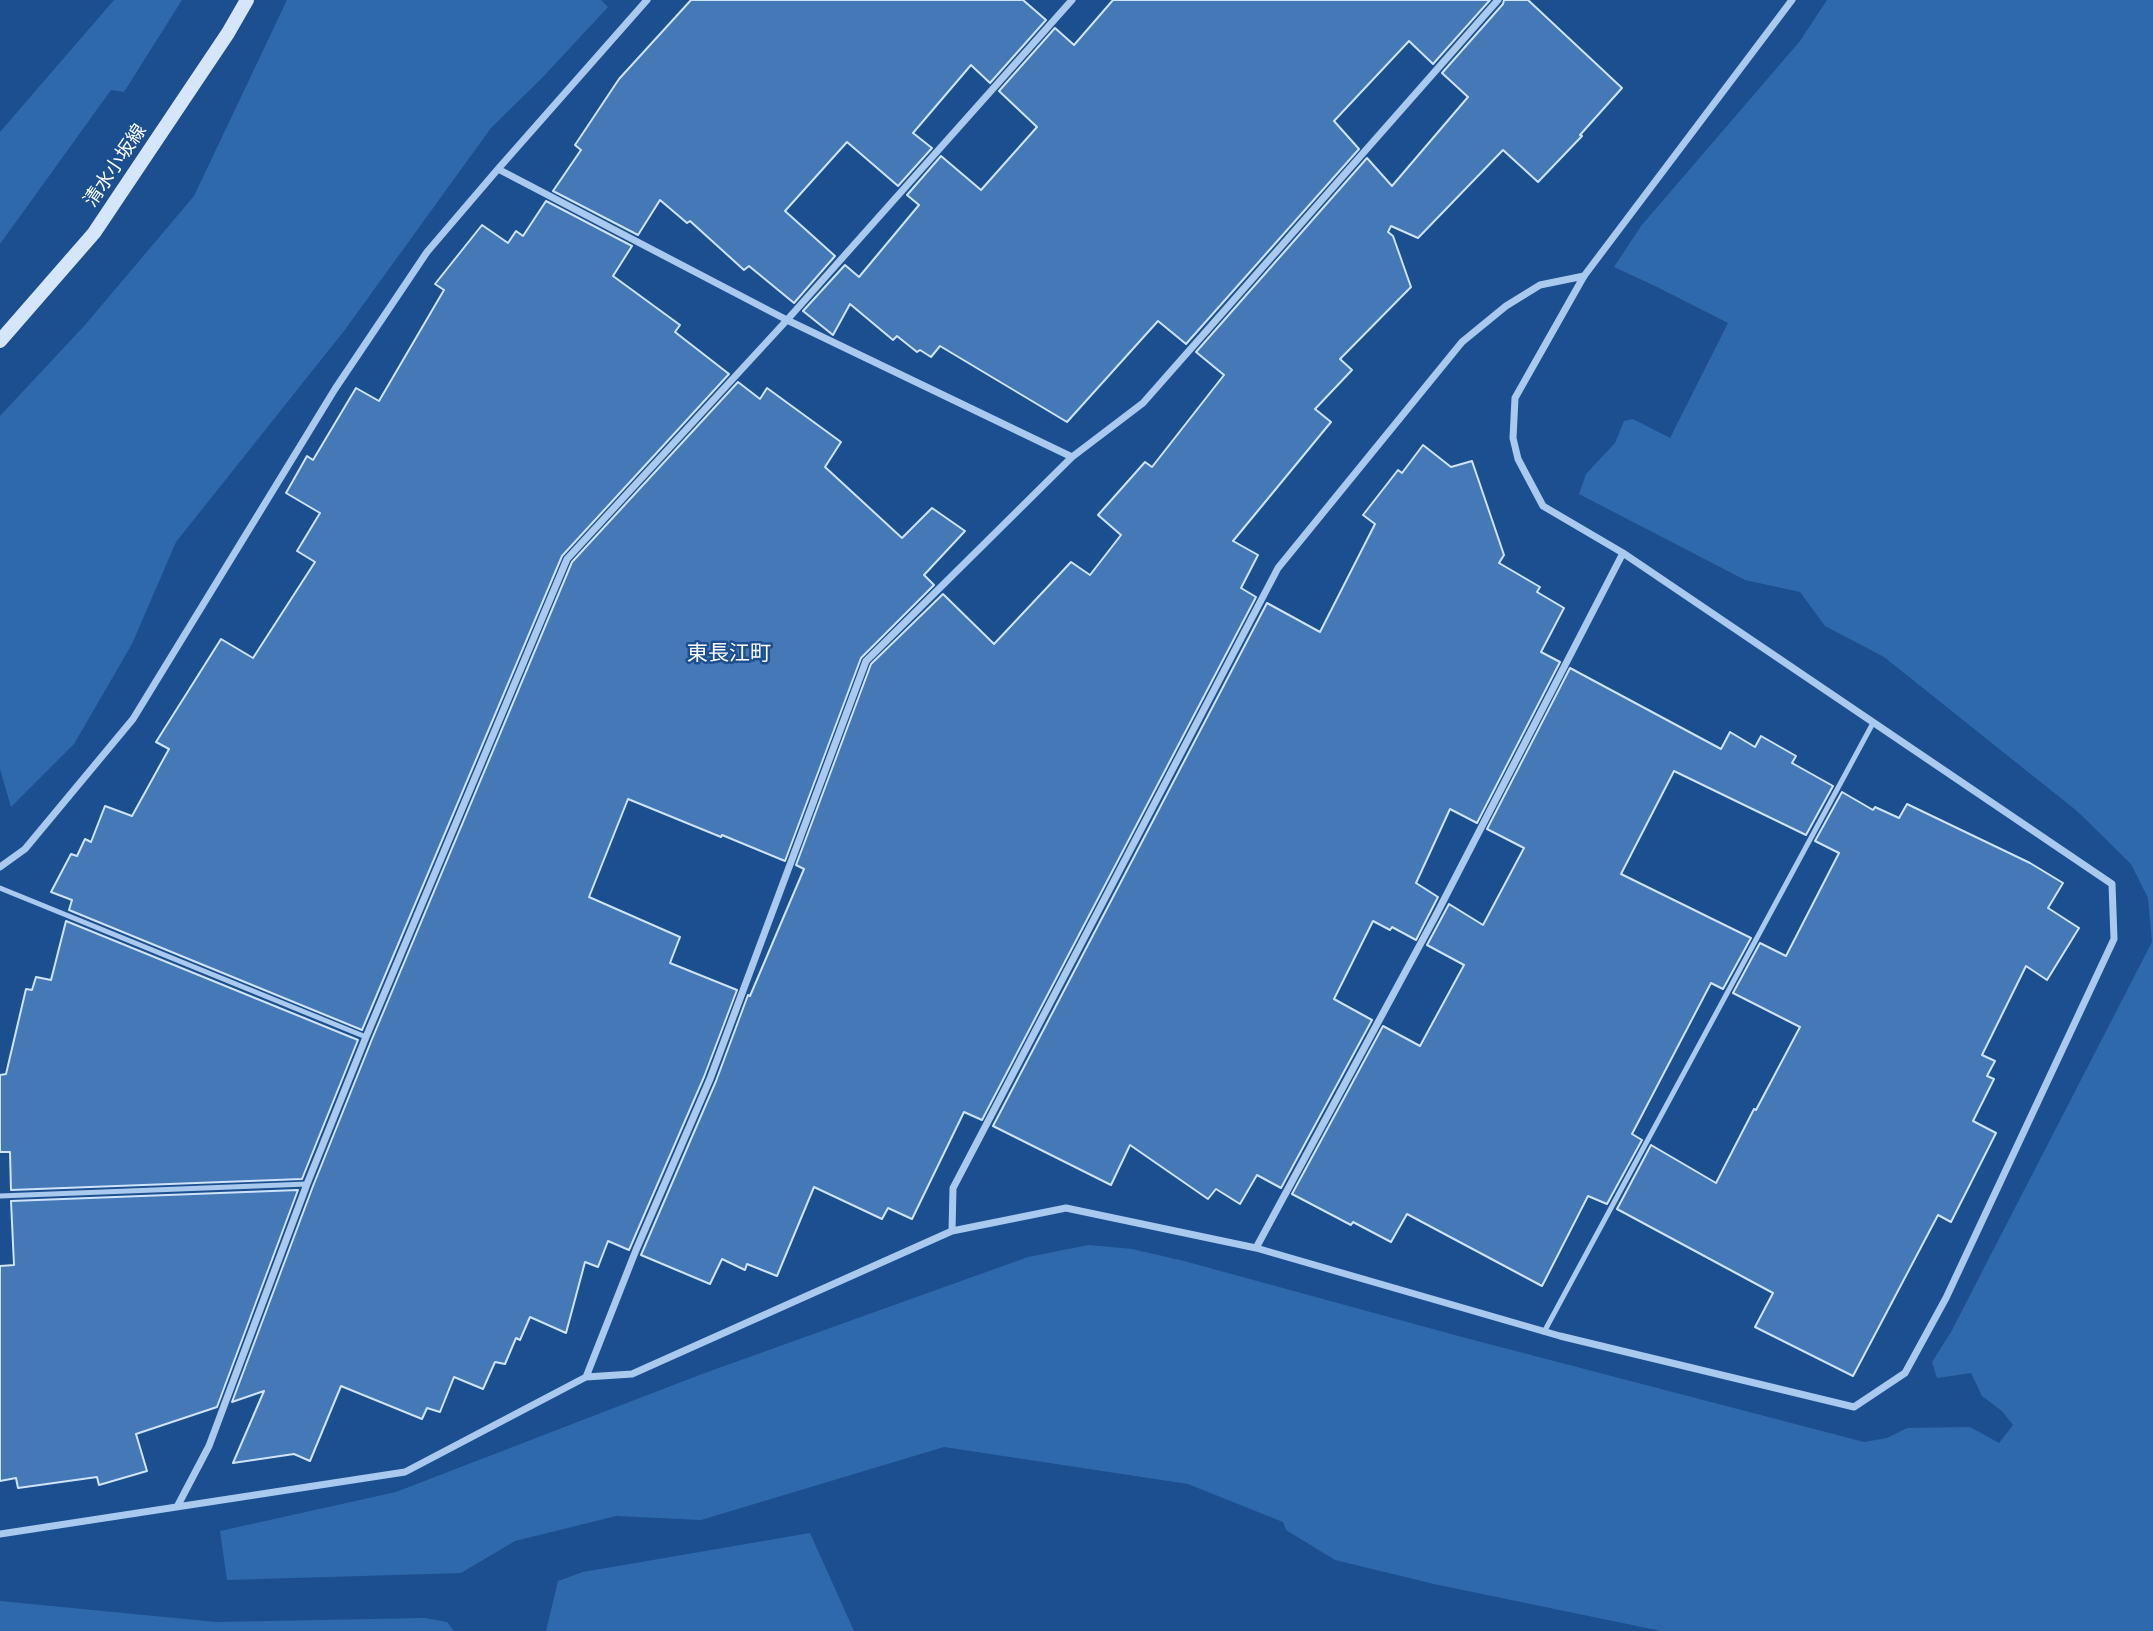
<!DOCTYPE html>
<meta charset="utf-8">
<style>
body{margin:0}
canvas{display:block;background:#1b4f8f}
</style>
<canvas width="2153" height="1631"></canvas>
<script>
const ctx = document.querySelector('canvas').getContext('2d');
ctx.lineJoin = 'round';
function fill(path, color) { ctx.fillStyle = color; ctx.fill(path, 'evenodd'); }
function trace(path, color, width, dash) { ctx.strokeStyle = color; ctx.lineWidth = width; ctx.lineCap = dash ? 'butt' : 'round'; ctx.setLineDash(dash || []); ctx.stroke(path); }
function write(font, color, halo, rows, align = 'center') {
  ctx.font = font + ' "Varela Round","Noto Sans JP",sans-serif'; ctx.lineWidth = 5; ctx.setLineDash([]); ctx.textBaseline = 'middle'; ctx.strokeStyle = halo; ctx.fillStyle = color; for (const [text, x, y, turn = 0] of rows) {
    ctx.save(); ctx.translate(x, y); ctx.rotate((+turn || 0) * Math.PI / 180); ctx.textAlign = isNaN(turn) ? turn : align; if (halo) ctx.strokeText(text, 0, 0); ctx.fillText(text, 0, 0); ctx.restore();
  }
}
fill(new Path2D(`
 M114,0H182L124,92L111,90L0,244V132Z
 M287,0H601L608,7L542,78L491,128L344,331L176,542L132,644L74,744L11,807L0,769V416L85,325L194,196Z
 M1827,0H2153V1631H1661L1434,1584L1335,1560L1286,1530L1283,1522L1188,1484L944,1447L701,1520L616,1516L515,1541L461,1573L227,1580L220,1531L396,1492L702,1374L1028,1257L1089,1245L1132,1249L1184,1261L1462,1337L1864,1442L1887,1438L1907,1428L1970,1427L1999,1443L2013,1425L2002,1411L1982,1396L1971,1373L1937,1378L1932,1362L1951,1332L2152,942L2148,898L2131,864L2077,811L1884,657L1825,626L1800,592L1745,580L1579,494L1586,474L1615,443L1624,421L1633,419L1670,438L1728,323L1657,287L1614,267L1641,226L1800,41Z
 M810,1533L854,1631H546L558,1581L583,1572Z
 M0,1601L216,1622L425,1618L447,1622L454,1631H0Z`), '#2e69ad');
const building = new Path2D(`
 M691,0H1023L1046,20L990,83L971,65L913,133L932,148L898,186L847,142L785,211L835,256L794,303L749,266L744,270L690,221L687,223L660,200L638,235L553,191L581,150L575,145L619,79Z
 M1113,0H1490L1433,64L1409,41L1334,121L1359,149L1186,344L1158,321L1067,422L940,346L931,357L920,350L917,352L897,336L893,340L850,304L833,335L803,311L845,265L859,277L919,205L907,195L941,156L981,190L1037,127L999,91L1055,28L1074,45Z
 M1504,0H1528L1622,88L1580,135L1582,136L1538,182L1503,150L1418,238L1391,226L1388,232L1393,236L1411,287L1340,359L1352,370L1315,409L1331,422L1233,541L1258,555L1241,588L1256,597L982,1120L964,1112L912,1219L888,1208L882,1219L814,1187L777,1276L747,1264L745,1270L722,1259L710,1284L641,1255L716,1081L748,995L750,996L804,869L796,865L871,664L943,594L994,644L1071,562L1090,575L1121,535L1098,515L1145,462L1152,467L1224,375L1196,352L1367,158L1392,186L1468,97L1442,73L1503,4Z
 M546,201L632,246L613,276L680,325L675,332L729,374L562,556L362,1030L69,910L72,900L51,892L71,854L77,856L85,839L91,842L105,806L132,816L169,749L156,742L221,639L253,658L315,562L297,551L320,513L286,493L307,456L313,460L356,388L379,401L444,290L435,284L482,225L508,243L516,231L523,236Z
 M738,382L760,399L767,388L841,442L825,467L902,538L932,508L965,531L924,575L934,585L861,658L785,861L722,835L721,837L628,799L589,897L680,937L670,963L737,990L704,1077L629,1250L608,1241L598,1267L585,1262L566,1333L530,1317L520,1340L516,1338L505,1364L495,1362L483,1389L454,1377L440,1412L427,1408L422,1419L341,1386L310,1461L294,1454L233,1463L264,1391L232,1402L313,1186L372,1039L572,562Z
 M1423,445L1451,467L1472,461L1504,555L1499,563L1540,587L1537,592L1564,608L1541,652L1560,662L1477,823L1450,809L1416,883L1438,897L1416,940L1392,927L1390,930L1373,921L1334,999L1372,1020L1281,1188L1257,1175L1240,1204L1216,1189L1208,1199L1130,1145L1111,1185L993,1126L1267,603L1320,632L1375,524L1363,515L1398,470L1402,473Z
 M1570,668L1721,749L1730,732L1755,747L1761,736L1796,756L1792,763L1833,786L1806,835L1674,771L1621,874L1751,938L1723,989L1711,983L1632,1134L1642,1140L1607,1204L1588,1196L1542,1286L1407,1214L1391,1242L1353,1222L1351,1225L1292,1194L1383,1026L1420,1046L1464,965L1427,945L1449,904L1483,925L1524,848L1487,829Z
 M1842,792L1873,810L1875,807L1899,818L1907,804L2030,863L2063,883L2048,908L2079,928L2047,980L2026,966L1982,1055L1995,1061L1987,1076L1994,1079L1973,1121L1996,1133L1951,1222L1938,1215L1853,1376L1755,1327L1773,1293L1617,1209L1651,1145L1716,1183L1754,1109L1756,1110L1800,1027L1733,993L1760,943L1786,956L1839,853L1815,841Z
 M66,921L358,1040L302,1179L11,1190L10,1152H0V1075L6,1074L26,989L32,990L36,977L51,980Z
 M298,1190L217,1407L136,1434L147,1471L99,1485L97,1477L18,1488L16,1478L0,1481V1266L14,1265L11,1201Z`);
fill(building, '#4478b7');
trace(building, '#cfe3fa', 2);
trace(new Path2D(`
 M0,888L366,1037
 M0,1196L307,1184
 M1544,1332L1873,723`), '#a9c9ee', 5);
trace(new Path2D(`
 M498,169L787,320L1072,457
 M0,867L25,849L133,719L335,389L427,252L498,169L647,0
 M952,1231L953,1188L1278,568L1462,342L1506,306L1540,285L1584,276
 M1256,1248L1435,917L1623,553
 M586,1377L636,1250L710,1079L866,661L1072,457L1143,403L1498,0
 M178,1505L209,1446L307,1184L366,1037L567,559L787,320L1072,0
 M0,1534L405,1472L586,1377L632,1374L952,1231L1066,1208L1256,1248L1560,1336L1854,1407L1905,1373L1946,1298L2114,939L2112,884L1623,553L1543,506L1518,459L1513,438L1515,398L1584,276L1792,0`), '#a9c9ee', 7);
trace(new Path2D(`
 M0,341L94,233L228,33L247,0`), '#d6e6fa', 14);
write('19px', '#fff', '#1b4f8f', [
 ["清水小坂線",116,166,-56]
]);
write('21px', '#fff', '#1b4f8f', [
 ["東長江町",729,654]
]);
</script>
